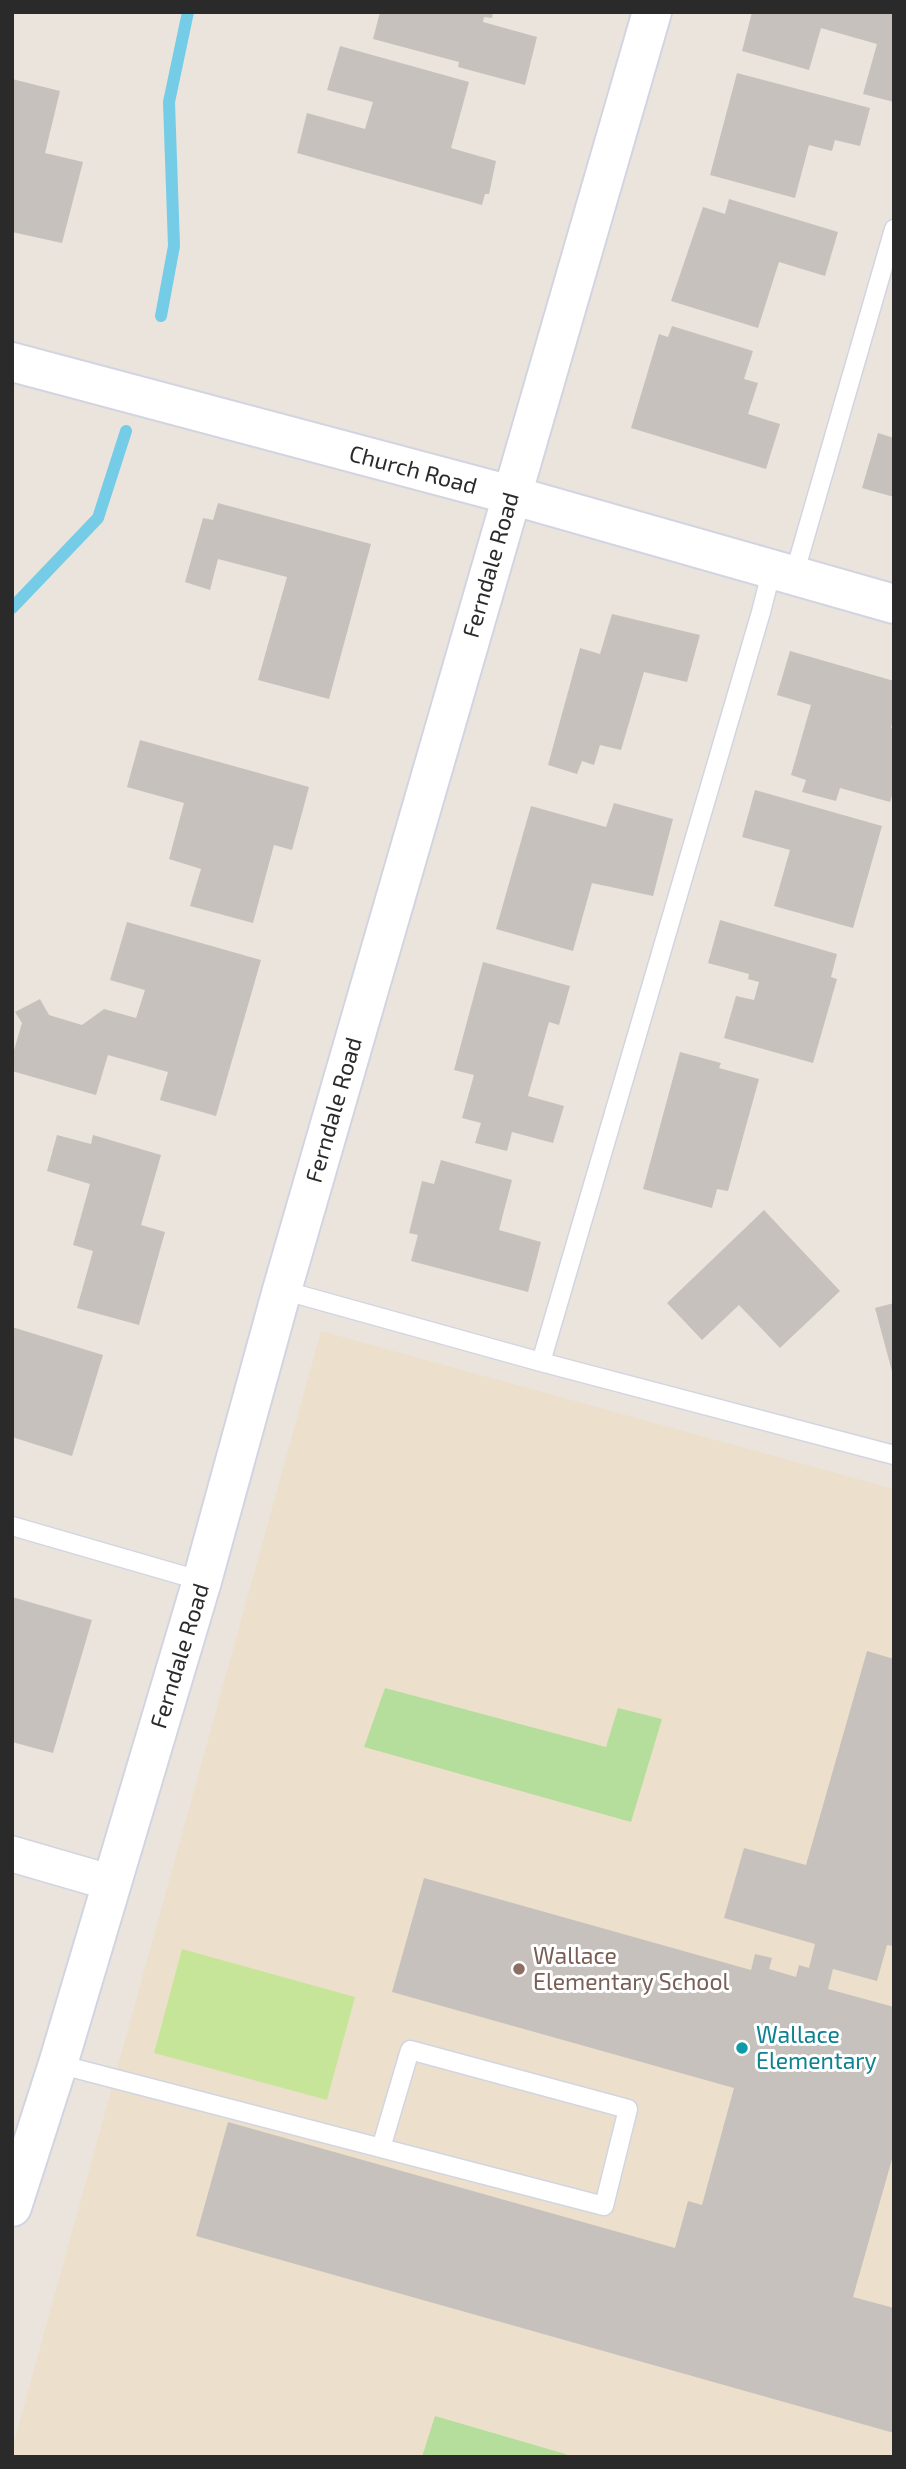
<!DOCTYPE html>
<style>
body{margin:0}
#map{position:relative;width:906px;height:2469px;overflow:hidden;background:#ebe4dc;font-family:"Exo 2",sans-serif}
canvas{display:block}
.frame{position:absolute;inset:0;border:14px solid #2a2a2a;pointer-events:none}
</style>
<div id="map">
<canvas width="906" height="2469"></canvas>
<div class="frame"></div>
</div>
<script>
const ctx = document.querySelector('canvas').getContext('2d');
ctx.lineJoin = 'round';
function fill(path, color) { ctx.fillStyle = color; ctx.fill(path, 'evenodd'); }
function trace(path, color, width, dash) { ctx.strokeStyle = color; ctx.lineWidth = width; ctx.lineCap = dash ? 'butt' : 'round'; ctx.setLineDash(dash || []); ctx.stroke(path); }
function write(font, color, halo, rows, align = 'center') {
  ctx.font = font + ' "Exo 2",sans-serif'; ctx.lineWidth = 6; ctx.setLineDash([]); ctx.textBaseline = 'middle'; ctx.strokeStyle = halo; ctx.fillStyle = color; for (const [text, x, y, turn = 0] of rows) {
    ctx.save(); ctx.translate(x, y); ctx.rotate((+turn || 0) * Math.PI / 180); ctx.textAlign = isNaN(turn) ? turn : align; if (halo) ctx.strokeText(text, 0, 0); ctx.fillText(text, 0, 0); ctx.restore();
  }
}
fill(new Path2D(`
 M321,1331L894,1489V2457H12V2449Z`), '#ece0cc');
fill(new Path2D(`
 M385,1688L606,1747L618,1708L662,1719L631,1822L364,1747Z
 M435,2416L562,2453L573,2457H422Z`), '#b5de9c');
fill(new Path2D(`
 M182,1949L355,1997L327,2100L154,2053Z`), '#c7e598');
trace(new Path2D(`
 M161,316L174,246L169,102L188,12
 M12,608L98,518L126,431`), '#75cce7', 12);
fill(new Path2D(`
 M380,12H493L492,18L484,17L483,22L537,37L525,85L458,67L459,62L373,39Z
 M752,12H894V102L863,94L877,44L821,28L809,70L742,51Z
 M340,46L469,82L451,148L496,161L489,194H485L482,205L297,153L307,113L365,129L373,102L327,90Z
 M737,73L870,108L860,146L835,140L832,151L809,145L795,198L710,175Z
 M12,79L60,91L45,153L83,162L62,243L12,232Z
 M729,199L838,232L825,276L779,262L758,328L671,301L703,207L725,214Z
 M672,326L753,351L744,379L758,383L748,414L780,424L766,469L631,428L659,334L668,337Z
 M878,433L894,438V497L862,488Z
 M218,503L371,544L329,699L258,680L287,577L218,559L210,590L185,582L203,518L213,520Z
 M612,614L700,635L687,682L644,672L621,750L600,745L594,765L582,761L577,774L548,765L580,648L600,654Z
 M790,651L894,681V717L891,728L894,729V790L890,802L840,788L836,801L802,792L806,780L791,775L811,705L777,695Z
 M140,740L309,787L292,850L274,845L253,923L190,906L201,869L169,859L184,803L127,787Z
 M755,790L882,826L853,928L774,906L790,850L742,837Z
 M614,803L673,819L653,896L592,883L573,951L496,929L531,806L606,827Z
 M720,920L837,954L831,977L837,979L813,1063L724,1038L736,996L754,1000L759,982L748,979L749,974L708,963Z
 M127,922L261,960L216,1116L160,1100L168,1072L108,1055L96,1095L12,1071V1057L22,1023L15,1012L40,999L49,1015L82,1025L104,1009L136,1018L145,990L110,980Z
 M483,962L570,986L559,1025L549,1022L528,1096L564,1106L553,1143L512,1132L507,1151L475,1143L481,1123L462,1118L474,1075L454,1070Z
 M680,1052L721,1063L719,1068L759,1079L728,1191L717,1189L712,1208L643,1189Z
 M57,1135L91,1144L93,1135L161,1155L141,1225L165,1232L139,1325L77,1308L93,1251L73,1245L90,1184L47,1171Z
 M441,1160L512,1180L499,1230L541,1242L528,1292L411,1261L418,1235L409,1233L422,1181L434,1184Z
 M764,1210L840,1291L780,1348L739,1305L702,1340L667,1303Z
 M894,1303V1375H893L875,1308Z
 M12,1327L103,1355L72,1456L12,1437Z
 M12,1597L92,1620L53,1753L12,1742Z
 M867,1651L894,1659V1946L887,1945L877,1981L833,1969L828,1989L894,2007V2152L853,2297L894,2308V2433L196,2236L228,2122L675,2248L688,2201L702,2205L734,2088L392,1992L424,1878L751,1970L755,1954L772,1958L769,1969L796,1977L799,1965L809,1968L815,1944L724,1918L744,1848L806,1865Z`), '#c6c1bc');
const lane = new Path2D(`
 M794,575L894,229
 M282,1290L541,1362L894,1455
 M541,1362L761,612L772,569
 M12,1526L202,1581
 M58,2064L604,2206L628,2109L410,2050L381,2148`);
const street = new Path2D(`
 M12,1854L112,1883`);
const secondary = new Path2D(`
 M12,362L511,495L894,604
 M12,2207L58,2064L202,1581L282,1290L652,12`);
trace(lane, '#d2d5e1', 21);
trace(street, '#d2d5e1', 38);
trace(secondary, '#d2d5e1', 42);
trace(lane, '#fff', 18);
trace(street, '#fff', 35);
trace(secondary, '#fff', 38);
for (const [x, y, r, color] of [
 [519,1969,7,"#8d6e63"],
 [742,2048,7,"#0f9aa8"]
]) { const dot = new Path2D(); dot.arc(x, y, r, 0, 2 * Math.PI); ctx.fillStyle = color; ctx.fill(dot); trace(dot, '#fff', 2.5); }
write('23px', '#2a2a2a', '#fff', [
 ["Church Road",413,470,15],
 ["Ferndale Road",491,565,-74],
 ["Ferndale Road",334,1110,-74],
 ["Ferndale Road",180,1656,-73]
]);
write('23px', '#785e54', '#fff', [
 ["Wallace",533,1956],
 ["Elementary School",533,1982]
], 'left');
write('23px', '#0d838f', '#fff', [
 ["Wallace",756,2035],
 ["Elementary",756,2061]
], 'left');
</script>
